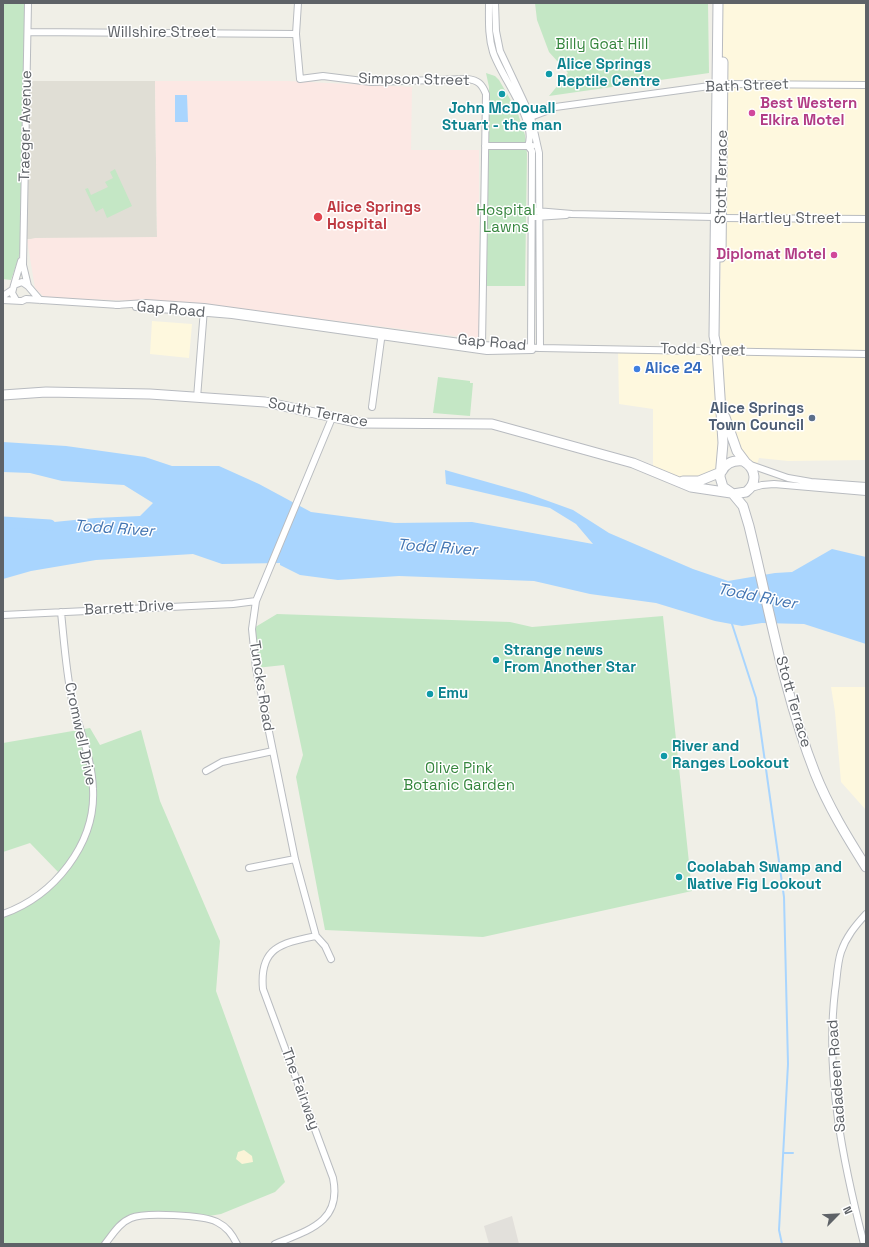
<!DOCTYPE html>
<style>
body{margin:0}
#map{position:relative;width:869px;height:1247px;overflow:hidden;background:#f0efe7;font-family:"Space Grotesk",sans-serif}
canvas{display:block}
.frame{position:absolute;inset:0;border:4px solid #5e6267;pointer-events:none}
.north{position:absolute;left:817px;top:1195px;width:40px;height:40px;-webkit-text-stroke:3px #fff;paint-order:stroke;rotate:66deg;font-size:11px;font-weight:700;line-height:16px;text-align:center;color:#5e6267}
.north::after{content:'';display:block;margin:auto;width:14px;height:18px;background:#5e6267;clip-path:polygon(50% 0,100% 100%,50% 72%,0 100%)}
</style>
<div id="map">
<canvas width="869" height="1247"></canvas>
<div class="frame"></div>
<div class="north">N</div>
</div>
<script>
const ctx = document.querySelector('canvas').getContext('2d');
ctx.lineJoin = 'round';
function fill(path, color) { ctx.fillStyle = color; ctx.fill(path, 'evenodd'); }
function trace(path, color, width, dash) { ctx.strokeStyle = color; ctx.lineWidth = width; ctx.lineCap = dash ? 'butt' : 'round'; ctx.setLineDash(dash || []); ctx.stroke(path); }
function write(font, color, halo, rows, align = 'center') {
  ctx.font = font + ' "Space Grotesk",sans-serif'; ctx.lineWidth = 3; ctx.setLineDash([]); ctx.textBaseline = 'middle'; ctx.strokeStyle = halo; ctx.fillStyle = color; for (const [text, x, y, turn = 0] of rows) {
    ctx.save(); ctx.translate(x, y); ctx.rotate((+turn || 0) * Math.PI / 180); ctx.textAlign = isNaN(turn) ? turn : align; if (halo) ctx.strokeText(text, 0, 0); ctx.fillText(text, 0, 0); ctx.restore();
  }
}
fill(new Path2D(`
 M723,3H866V460L788,461L759,458L756,467L737,451L719,392L724,468L685,481L653,472V409L619,404L618,348L717,350L720,336Z
 M152,321L192,324L189,358L150,354Z
 M831,687H866V810L841,782L835,712Z`), '#fef8de');
fill(new Path2D(`
 M512,1216L519,1244H489L484,1226Z`), '#e2e0db');
fill(new Path2D(`
 M27,81H155L157,238L25,239Z`), '#e0ded5');
fill(new Path2D(`
 M155,81H287L412,87L411,150H479V339L212,305L147,301L45,298L35,288L27,240L35,238L157,237Z`), '#fce8e4');
fill(new Path2D(`
 M3,3H28L25,239L11,280L3,279Z
 M535,3H708L709,73L549,96L568,73L549,52L537,20Z
 M486,73L495,76L499,80L517,111L525,135L527,154L525,286H485L489,87Z
 M115,169L132,206L107,218L103,208L96,212L85,189L88,188L91,195L108,187L105,182L113,178L110,172Z
 M438,377L470,381V383H473L470,416L433,413Z
 M277,614L510,622L532,627L663,616L692,891L483,937L325,930L296,777L303,755L284,665L256,668L252,629Z
 M90,728L100,745L141,730L160,801L220,941L216,991L285,1182L275,1192L221,1214L203,1217L131,1218L105,1244H3V914L15,910L61,875L30,843L3,852V743Z`), '#c4e7c5');
fill(new Path2D(`
 M244,1150L252,1156L253,1162L242,1164L236,1159L238,1152Z`), '#fbf4d7');
fill(new Path2D(`
 M175,95H187L188,122H175Z
 M3,442L66,446L145,457L172,466H219L259,484L311,512L395,523L472,522L593,544L576,524L550,508L446,484L445,470L526,493L573,510L609,533L693,569L728,581L775,573L792,572L832,549L866,557V644L804,624L762,623L742,626L715,621L656,603L590,594L534,581L399,576L338,580L300,575L280,565V563L222,564L193,554L96,560L31,571L3,579V527L95,518L140,516L153,503L124,485L62,481L30,473L3,472Z`), '#a9d5fe');
trace(new Path2D(`
 M732,624L756,698L784,897L788,1064L779,1230L782,1244
 M783,1153H793`), '#a9d5fe', 2);
trace(new Path2D(`
 M3,522L50,525`), '#a9d5fe', 11);
const street = new Path2D(`
 M28,3L23,265L28,286L40,300
 M298,3L296,34L300,79L323,76L371,82L467,79C478,80 482,84 486,94L482,345
 M489,3C489,20 488,36 493,52C501,77 538,122 528,146L532,151L531,350
 M495,3L496,31L500,51L531,117L539,153L540,348
 M28,32L296,34
 M723,84L866,85
 M526,111L717,85
 M528,118L549,110
 M485,146H532
 M536,211L572,214L714,217
 M536,217L566,215
 M721,218L866,219
 M14,285L21,261
 M3,296L12,290
 M3,300L22,301L26,299L119,305
 M16,300L12,293L14,285L22,282L28,286
 M116,305L146,303L204,307L482,345L540,348L866,354
 M136,307L232,315L487,351L532,350
 M197,398L204,309
 M372,407L382,332
 M748,464L788,478L811,482L866,486
 M751,488L762,485L774,484L866,492
 M3,615L233,604L256,601
 M206,771L222,762L273,751
 M249,868L295,859
 M3,914C54,896 96,844 93,789C92,758 79,729 72,700C66,671 64,641 61,612
 M331,959L325,946L316,936L295,859L256,668L252,629L256,601L332,418
 M105,1244C113,1234 119,1223 131,1218C144,1212 204,1215 217,1222C227,1227 232,1234 237,1244
 M275,1244C309,1230 342,1222 333,1178L263,989C259,947 282,943 316,936
 M864,1244C843,1162 825,1076 835,991C837,979 837,964 841,952C846,937 855,926 866,914`);
const secondary = new Path2D(`
 M718,3L714,336L717,350L723,443L720,477L723,487L733,494L746,492C758,483 756,468 743,461C733,460 726,463 722,471
 M721,257L723,62
 M3,395L46,392L150,394L265,402L360,423L492,424L633,463L691,487L731,493
 M725,417L737,451L746,463
 M683,481H699L721,472
 M733,494L743,506L749,526C769,608 784,694 815,773C828,806 847,837 866,867`);
trace(street, '#b9bcc0', 8);
trace(secondary, '#b8bbc0', 11);
trace(street, '#fff', 6);
trace(secondary, '#fff', 9);
for (const [x, y, r, color] of [
 [549,74,4,"#0f9aa8"],
 [502,94,4,"#0f9aa8"],
 [752,113,4,"#d1479c"],
 [318,217,5,"#e0444e"],
 [834,255,4,"#d1479c"],
 [637,369,4,"#3f7fe0"],
 [812,418,4,"#5c6f8a"],
 [496,660,4,"#0f9aa8"],
 [430,694,4,"#0f9aa8"],
 [664,756,4,"#0f9aa8"],
 [679,877,4,"#0f9aa8"]
]) { const dot = new Path2D(); dot.arc(x, y, r, 0, 2 * Math.PI); ctx.fillStyle = color; ctx.fill(dot); trace(dot, '#fff', 1.5); }
write('15px', '#5e6267', '#fff', [
 ["Willshire Street",162,33],
 ["Simpson Street",414,80,1],
 ["Bath Street",747,86,-2],
 ["Traeger Avenue",26,126,-89],
 ["Stott Terrace",722,177,-89],
 ["Hartley Street",790,219],
 ["Gap Road",171,310,5],
 ["Gap Road",492,343,5],
 ["Todd Street",703,350,1],
 ["South Terrace",318,413,11],
 ["Barrett Drive",129,608,-3],
 ["Tuncks Road",261,686,81],
 ["Stott Terrace",793,702,74],
 ["Cromwell Drive",80,734,78],
 ["Sadadeen Road",837,1076,-94],
 ["The Fairway",300,1089,70]
]);
write('15px', '#36863e', '#fff', [
 ["Billy Goat Hill",602,45],
 ["Hospital",506,211],
 ["Lawns",506,228],
 ["Olive Pink",459,769],
 ["Botanic Garden",459,786]
]);
write('bold 15px', '#0d838f', '#fff', [
 ["Alice Springs",557,65],
 ["Reptile Centre",557,82],
 ["John McDouall",502,109,"center"],
 ["Stuart - the man",502,126,"center"],
 ["Strange news",504,651],
 ["From Another Star",504,668],
 ["Emu",438,694],
 ["River and",672,747],
 ["Ranges Lookout",672,764],
 ["Coolabah Swamp and",687,868],
 ["Native Fig Lookout",687,885]
], 'left');
write('bold 15px', '#b23c85', '#fff', [
 ["Best Western",760,104],
 ["Elkira Motel",760,121],
 ["Diplomat Motel",826,255,"right"]
], 'left');
write('bold 15px', '#be3a42', '#fff', [
 ["Alice Springs",327,208],
 ["Hospital",327,225]
], 'left');
write('bold 15px', '#366cbe', '#fff', [
 ["Alice 24",645,369]
], 'left');
write('bold 15px', '#4e5e75', '#fff', [
 ["Alice Springs",804,409],
 ["Town Council",804,426]
], 'right');
write('italic 16px', '#4375b2', '#fff', [
 ["Todd River",114,529,4],
 ["Todd River",437,548,4],
 ["Todd River",757,597,11]
]);
</script>
